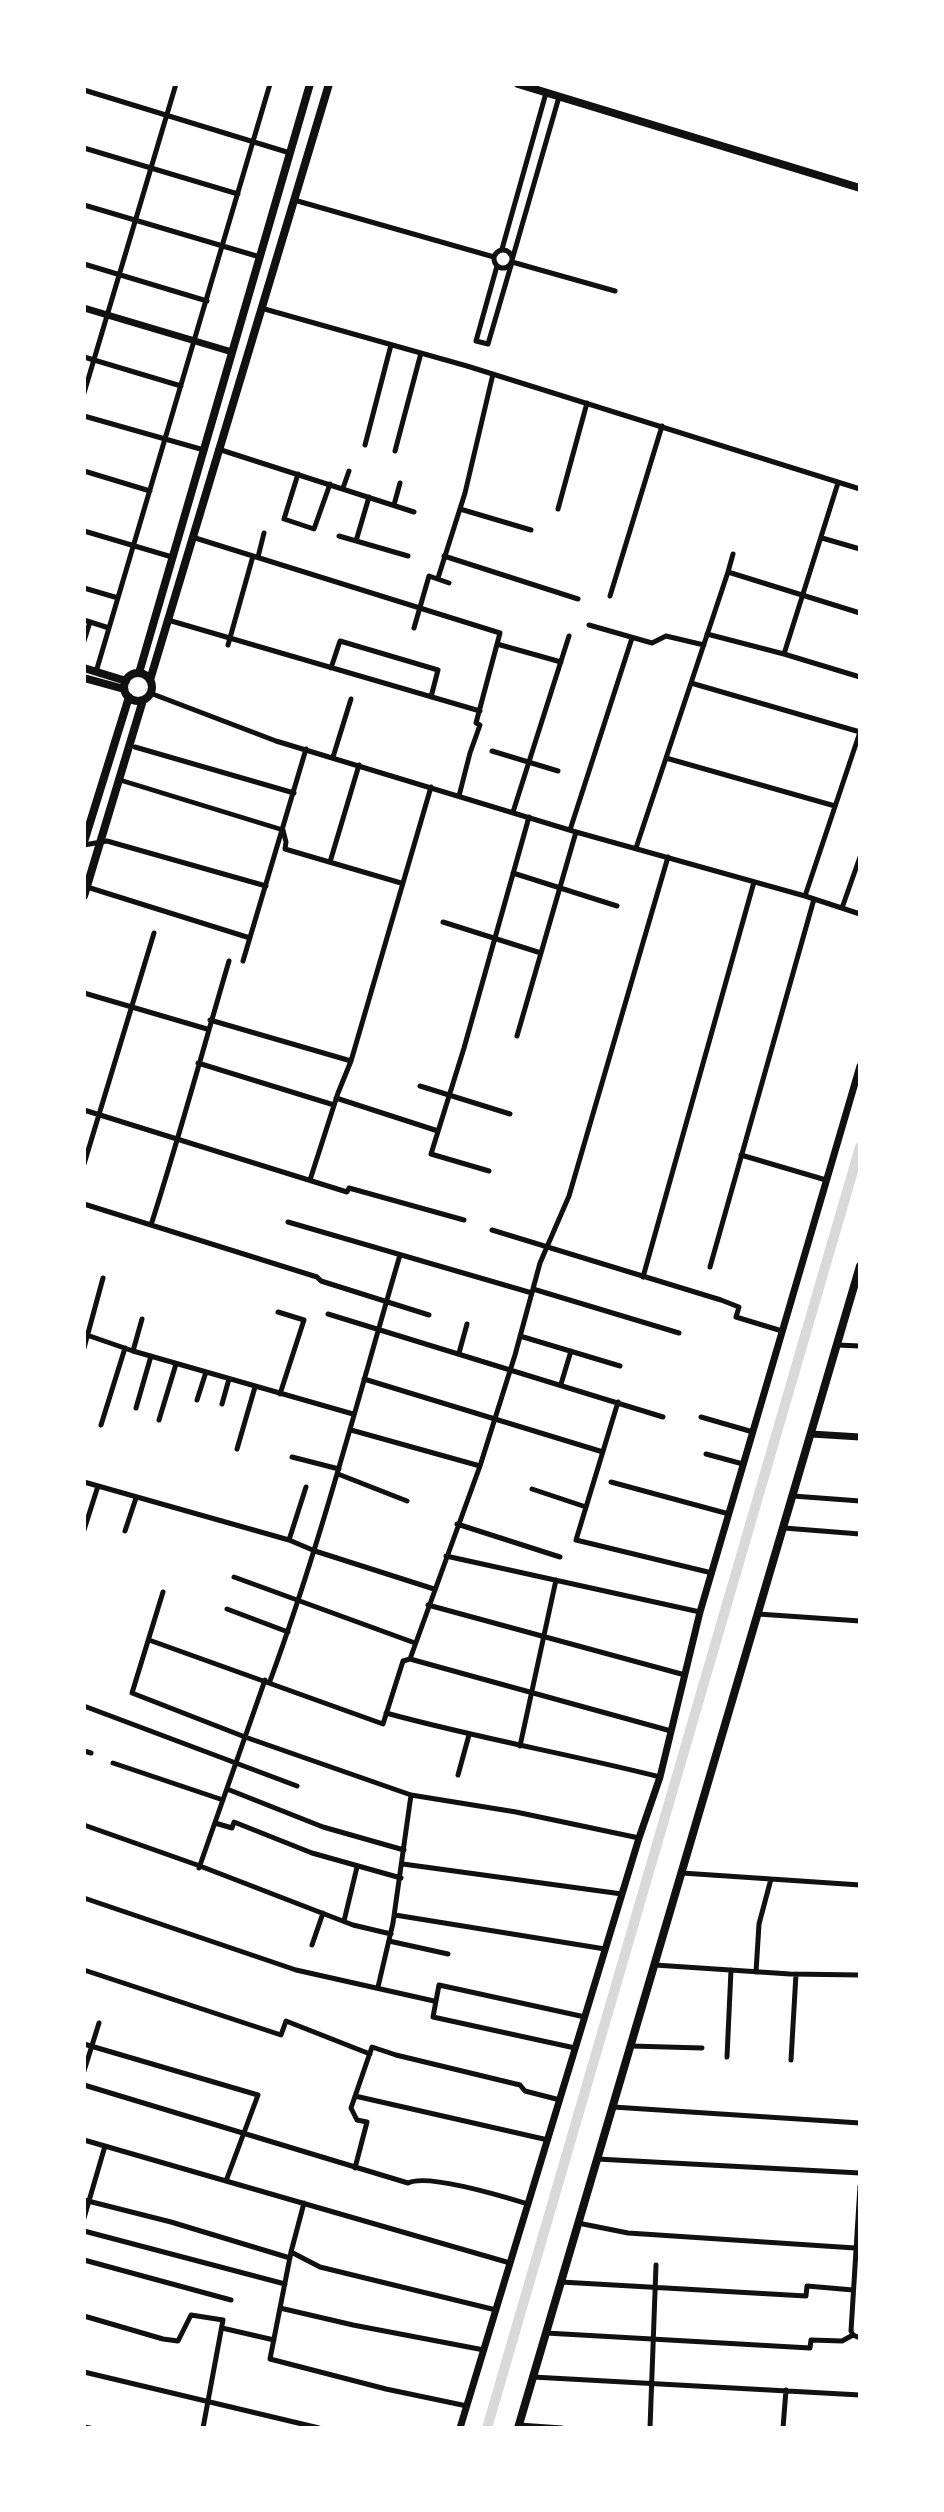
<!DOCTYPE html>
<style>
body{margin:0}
#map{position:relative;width:944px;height:2512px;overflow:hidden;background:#fff;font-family:Commissioner,sans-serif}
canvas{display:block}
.frame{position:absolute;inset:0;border:86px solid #fff;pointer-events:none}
</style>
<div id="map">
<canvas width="944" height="2512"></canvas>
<div class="frame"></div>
</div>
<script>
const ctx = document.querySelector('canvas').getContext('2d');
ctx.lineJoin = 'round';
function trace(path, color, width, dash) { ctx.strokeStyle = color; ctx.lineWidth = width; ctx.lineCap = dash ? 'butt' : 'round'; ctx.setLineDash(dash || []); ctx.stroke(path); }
trace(new Path2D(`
 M487,2428L860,1147`), '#d9d9d9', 10);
trace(new Path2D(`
 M120,780L283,830`), '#111', 4.5);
trace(new Path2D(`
 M84,90L290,153
 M84,148L238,194
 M294,200L494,257
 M84,205L260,257
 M502,249L546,93
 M494 259a9 9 0 1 1 18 0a9 9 0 1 1-18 0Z
 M512,260L559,97
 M512,262L615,291
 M84,264L207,301
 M497,266L476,341L488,344L512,262
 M261,308L467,366L860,489
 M84,357L181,386
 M84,393L176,84
 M84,416L204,450
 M365,445L391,345
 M218,449L414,512
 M395,451L421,353
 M84,471L150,491
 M298,474L284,519L314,529L330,484
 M343,488L349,471
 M394,505L400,483
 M460,509L531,530
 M558,509L587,403
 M84,531L172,557
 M339,536L408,556
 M192,537L500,633L476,723L480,725L470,753L459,796
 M822,538L860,549
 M356,541L369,497
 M444,556L578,599
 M258,557L264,533
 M728,572L733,554
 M438,578L465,493L493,374
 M84,588L118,598
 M610,596L662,426
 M84,620L109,628
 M168,620L480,711
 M589,625L652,643L666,636L704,645
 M414,628L429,576L449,583
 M707,634L784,654L860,677
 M84,641L90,622
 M497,644L561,662
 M228,645L253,556
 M784,654L838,483
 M331,668L340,641L438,670L431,697
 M96,672L270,84
 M691,683L860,732
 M150,693L276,741L576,832L805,896L860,914
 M135,747L294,793
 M492,751L558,771
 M333,757L351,699
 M666,758L835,806
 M513,812L569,636
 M283,830L286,842L285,849L401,883
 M570,830L632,638
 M84,845L107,841L266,886
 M636,848L728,572L860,613
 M330,862L359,765
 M513,873L617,906
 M87,887L250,938
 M805,896L860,732
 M842,908L860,857
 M443,922L541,953
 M243,961L306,749
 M84,993L207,1029
 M210,1020L351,1061
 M517,1036L576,832
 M198,1063L334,1105
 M420,1086L510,1114
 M336,1098L438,1131
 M84,1110L347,1192L349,1188L464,1220
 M741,1155L826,1180
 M84,1164L154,933
 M489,1171L431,1154L464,1048L529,817
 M310,1180L338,1093L351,1061L431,787
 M84,1204L317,1277L321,1281L429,1315
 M288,1222L532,1293
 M151,1225C179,1138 203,1049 229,961
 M492,1230L721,1300L739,1307L736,1317L782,1331
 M710,1267L814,899
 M643,1277L754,882
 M533,1289L679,1333
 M278,1312L304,1320L280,1394
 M328,1314L663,1417
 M84,1334L133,1351L353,1414
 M520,1336L620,1366
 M837,1345L860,1346
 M84,1348L103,1278
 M133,1351L142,1319
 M459,1353L467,1324
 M364,1379L603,1452
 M561,1384L571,1351
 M197,1400L206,1372
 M618,1402L576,1540L712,1573
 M222,1404L229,1379
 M136,1408L151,1356
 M701,1417L753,1432
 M159,1420L176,1364
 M101,1425L125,1348
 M351,1430L480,1466
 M237,1449L255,1387
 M706,1454L743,1464
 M292,1457L339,1469
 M338,1474L407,1501
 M84,1482L289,1540L315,1551L434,1589
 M611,1482L729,1514
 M532,1489L586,1507
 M793,1496L860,1501
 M457,1524L560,1557
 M784,1528L860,1534
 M84,1530L98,1486
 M125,1531L136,1498
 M289,1540L306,1487
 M446,1556L700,1612
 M234,1577L415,1643
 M163,1592L132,1693L245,1737L411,1795L516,1812L639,1838
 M428,1605L685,1675
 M227,1609L288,1632
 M758,1614L860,1621
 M149,1640L383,1724L403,1661L410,1659L480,1466L515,1355L540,1263L569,1196L668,857
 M410,1659L671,1731
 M270,1681C321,1542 358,1398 400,1255
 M84,1706L297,1786
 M386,1713C477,1738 569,1754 660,1777
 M520,1746L556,1580
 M84,1751L91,1753
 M113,1763L223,1800
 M458,1775L469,1735
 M227,1789L323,1827L404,1850
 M215,1823L232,1828L234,1822L312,1853L401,1878
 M84,1825L200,1866L353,1925L391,1934
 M403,1864L622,1894
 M199,1868L265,1680
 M682,1873L860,1885
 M84,1898L296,1970L434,2001
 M395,1915L605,1949
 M344,1921L357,1867
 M389,1941L448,1954
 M312,1945L323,1913
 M655,1965L790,1974L860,1975
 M84,1970L281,2035L286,2021L370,2054
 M756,1972L759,1924L771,1879
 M378,1987L393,1923L411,1795
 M84,2044L258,2095L226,2181
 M631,2046L702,2048
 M575,2048L433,2017L439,1985L585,2017
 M727,2057L731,1970
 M791,2060L796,1974
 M84,2071L99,2023
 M84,2085L408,2183C428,2173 505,2197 528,2204
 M355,2096L548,2140
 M613,2107L860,2123
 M84,2140L510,2263
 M597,2159L860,2173
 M355,2168L367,2122L357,2120L351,2108L372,2047L396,2055L520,2085L525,2091L560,2100
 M84,2200L171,2222L290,2258
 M304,2203L291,2252L270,2359L386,2389L467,2406
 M84,2218L105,2146
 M578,2223L628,2233L855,2248
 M84,2231L285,2284
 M291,2252L320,2267L496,2310
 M84,2260L231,2300
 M561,2282L806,2296L807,2286L853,2290
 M280,2308L353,2325L484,2350
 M84,2316L163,2339L178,2341L191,2315L223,2320L203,2428
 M222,2328L274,2340
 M546,2333L810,2348L811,2340L842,2341L853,2335L860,2338
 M853,2335L851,2331L860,2186
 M84,2372L319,2428
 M533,2377L860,2395
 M519,2425L562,2428
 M84,2427L90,2428
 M650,2428L656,2265
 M783,2428L786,2390`), '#111', 5);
trace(new Path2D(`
 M84,308L232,352
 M811,1434L860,1437
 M460,2428L639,1838L660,1777L700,1612L860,1066`), '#111', 7);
trace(new Path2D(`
 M518,84L860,188
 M84,668L126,681
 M139,673L310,84
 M124 687a14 14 0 1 1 28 0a14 14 0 1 1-28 0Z
 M84,678L124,689
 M150,680L329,84
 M84,842L129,697
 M84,896L143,700
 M518,2428L860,1266`), '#111', 8);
</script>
